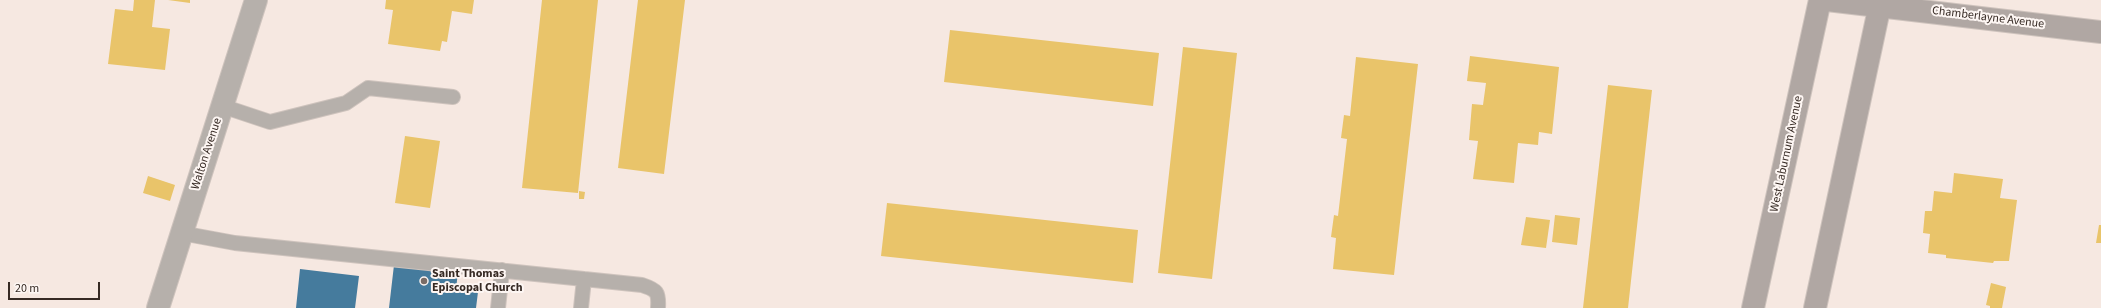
<!DOCTYPE html>
<style>
body{margin:0}
#map{position:relative;width:2101px;height:308px;overflow:hidden;background:#f6e8e1;font-family:"Source Sans 3",sans-serif}
canvas{display:block}
.scale{position:absolute;left:8px;top:282px;width:92px;height:18px;box-sizing:border-box;border:2px solid #362a24;border-top:0;padding-left:5px;font-size:12px;line-height:14px;white-space:nowrap;color:#362a24;-webkit-text-stroke:3px #fdf6f3;paint-order:stroke}
</style>
<div id="map">
<canvas width="2101" height="308"></canvas>
<div class="scale">20 m</div>
</div>
<script>
const ctx = document.querySelector('canvas').getContext('2d');
ctx.lineJoin = 'round';
function fill(path, color) { ctx.fillStyle = color; ctx.fill(path, 'evenodd'); }
function trace(path, color, width, dash) { ctx.strokeStyle = color; ctx.lineWidth = width; ctx.lineCap = dash ? 'butt' : 'round'; ctx.setLineDash(dash || []); ctx.stroke(path); }
function write(font, color, halo, rows, align = 'center') {
  ctx.font = font + ' "Source Sans 3",sans-serif'; ctx.lineWidth = 4; ctx.setLineDash([]); ctx.textBaseline = 'middle'; ctx.strokeStyle = halo; ctx.fillStyle = color; for (const [text, x, y, turn = 0] of rows) {
    ctx.save(); ctx.translate(x, y); ctx.rotate((+turn || 0) * Math.PI / 180); ctx.textAlign = isNaN(turn) ? turn : align; if (halo) ctx.strokeText(text, 0, 0); ctx.fillText(text, 0, 0); ctx.restore();
  }
}
fill(new Path2D(`
 M134,0H155L152,27L170,29L165,70L108,64L115,9L133,11Z
 M168,0H190V3Z
 M386,0H474L472,14L452,11L447,42L442,41L440,51L388,44L393,10L385,9Z
 M542,0H598L578,193L522,188Z
 M638,0H685L664,174L618,168Z
 M950,30L1159,53L1153,106L944,82Z
 M1183,47L1237,53L1212,279L1158,273Z
 M1470,56L1559,67L1552,134L1539,132L1538,145L1518,143L1514,183L1473,179L1478,141L1469,140L1472,104L1483,105L1486,83L1467,81Z
 M1356,57L1418,64L1394,275L1333,269L1336,238L1331,237L1334,215L1338,216L1347,139L1341,138L1344,115L1350,116Z
 M1608,85L1652,90L1628,308H1583Z
 M405,136L440,141L430,208L395,203Z
 M1954,173L2003,179L2000,198L2017,200L2009,261H1994L1993,263L1946,258V255L1928,253L1930,234L1923,233L1925,211H1932L1934,191L1952,193Z
 M148,176L175,185L170,201L143,193Z
 M579,191L585,192L584,199H579Z
 M887,203L1138,230L1133,283L881,256Z
 M1555,215L1580,218L1577,245L1552,242Z
 M1526,217L1550,220L1546,248L1521,245Z
 M2099,225H2101V243H2096Z
 M1991,283L2006,287L2002,308H1990V306L1986,305Z`), '#e9c46a');
fill(new Path2D(`
 M394,265L458,272L456,289L478,292L476,308H389Z
 M300,269L359,276L355,308H296Z`), '#457b9d');
const service = new Path2D(`
 M222,106L270,122L346,103L368,88L453,97
 M181,233L235,243L642,285C657,290 659,292 658,308
 M498,308L502,270
 M581,308L584,279`);
const minor = new Path2D(`
 M158,308L256,0`);
const primary = new Path2D(`
 M1827,0L2101,32
 M1753,308L1820,0
 M1815,308L1881,0`);
trace(service, '#cec3bd', 16);
trace(minor, '#cec3bd', 24);
trace(primary, '#cec3bd', 24);
trace(service, '#b6b0ab', 14);
trace(minor, '#b6b0ab', 22);
trace(primary, '#b0a7a3', 22);
for (const [x, y, r, color] of [
 [424,281,4,"#796c66"]
]) { const dot = new Path2D(); dot.arc(x, y, r, 0, 2 * Math.PI); ctx.fillStyle = color; ctx.fill(dot); trace(dot, '#fdf6f3', 1.5); }
write('12px', '#362a24', '#fdf6f3', [
 ["Chamberlayne Avenue",1988,18,7],
 ["Walton Avenue",207,154,-72],
 ["West Laburnum Avenue",1787,154,-78]
]);
write('bold 12px', '#362a24', '#fdf6f3', [
 ["Saint Thomas",432,274],
 ["Episcopal Church",432,288]
], 'left');
</script>
